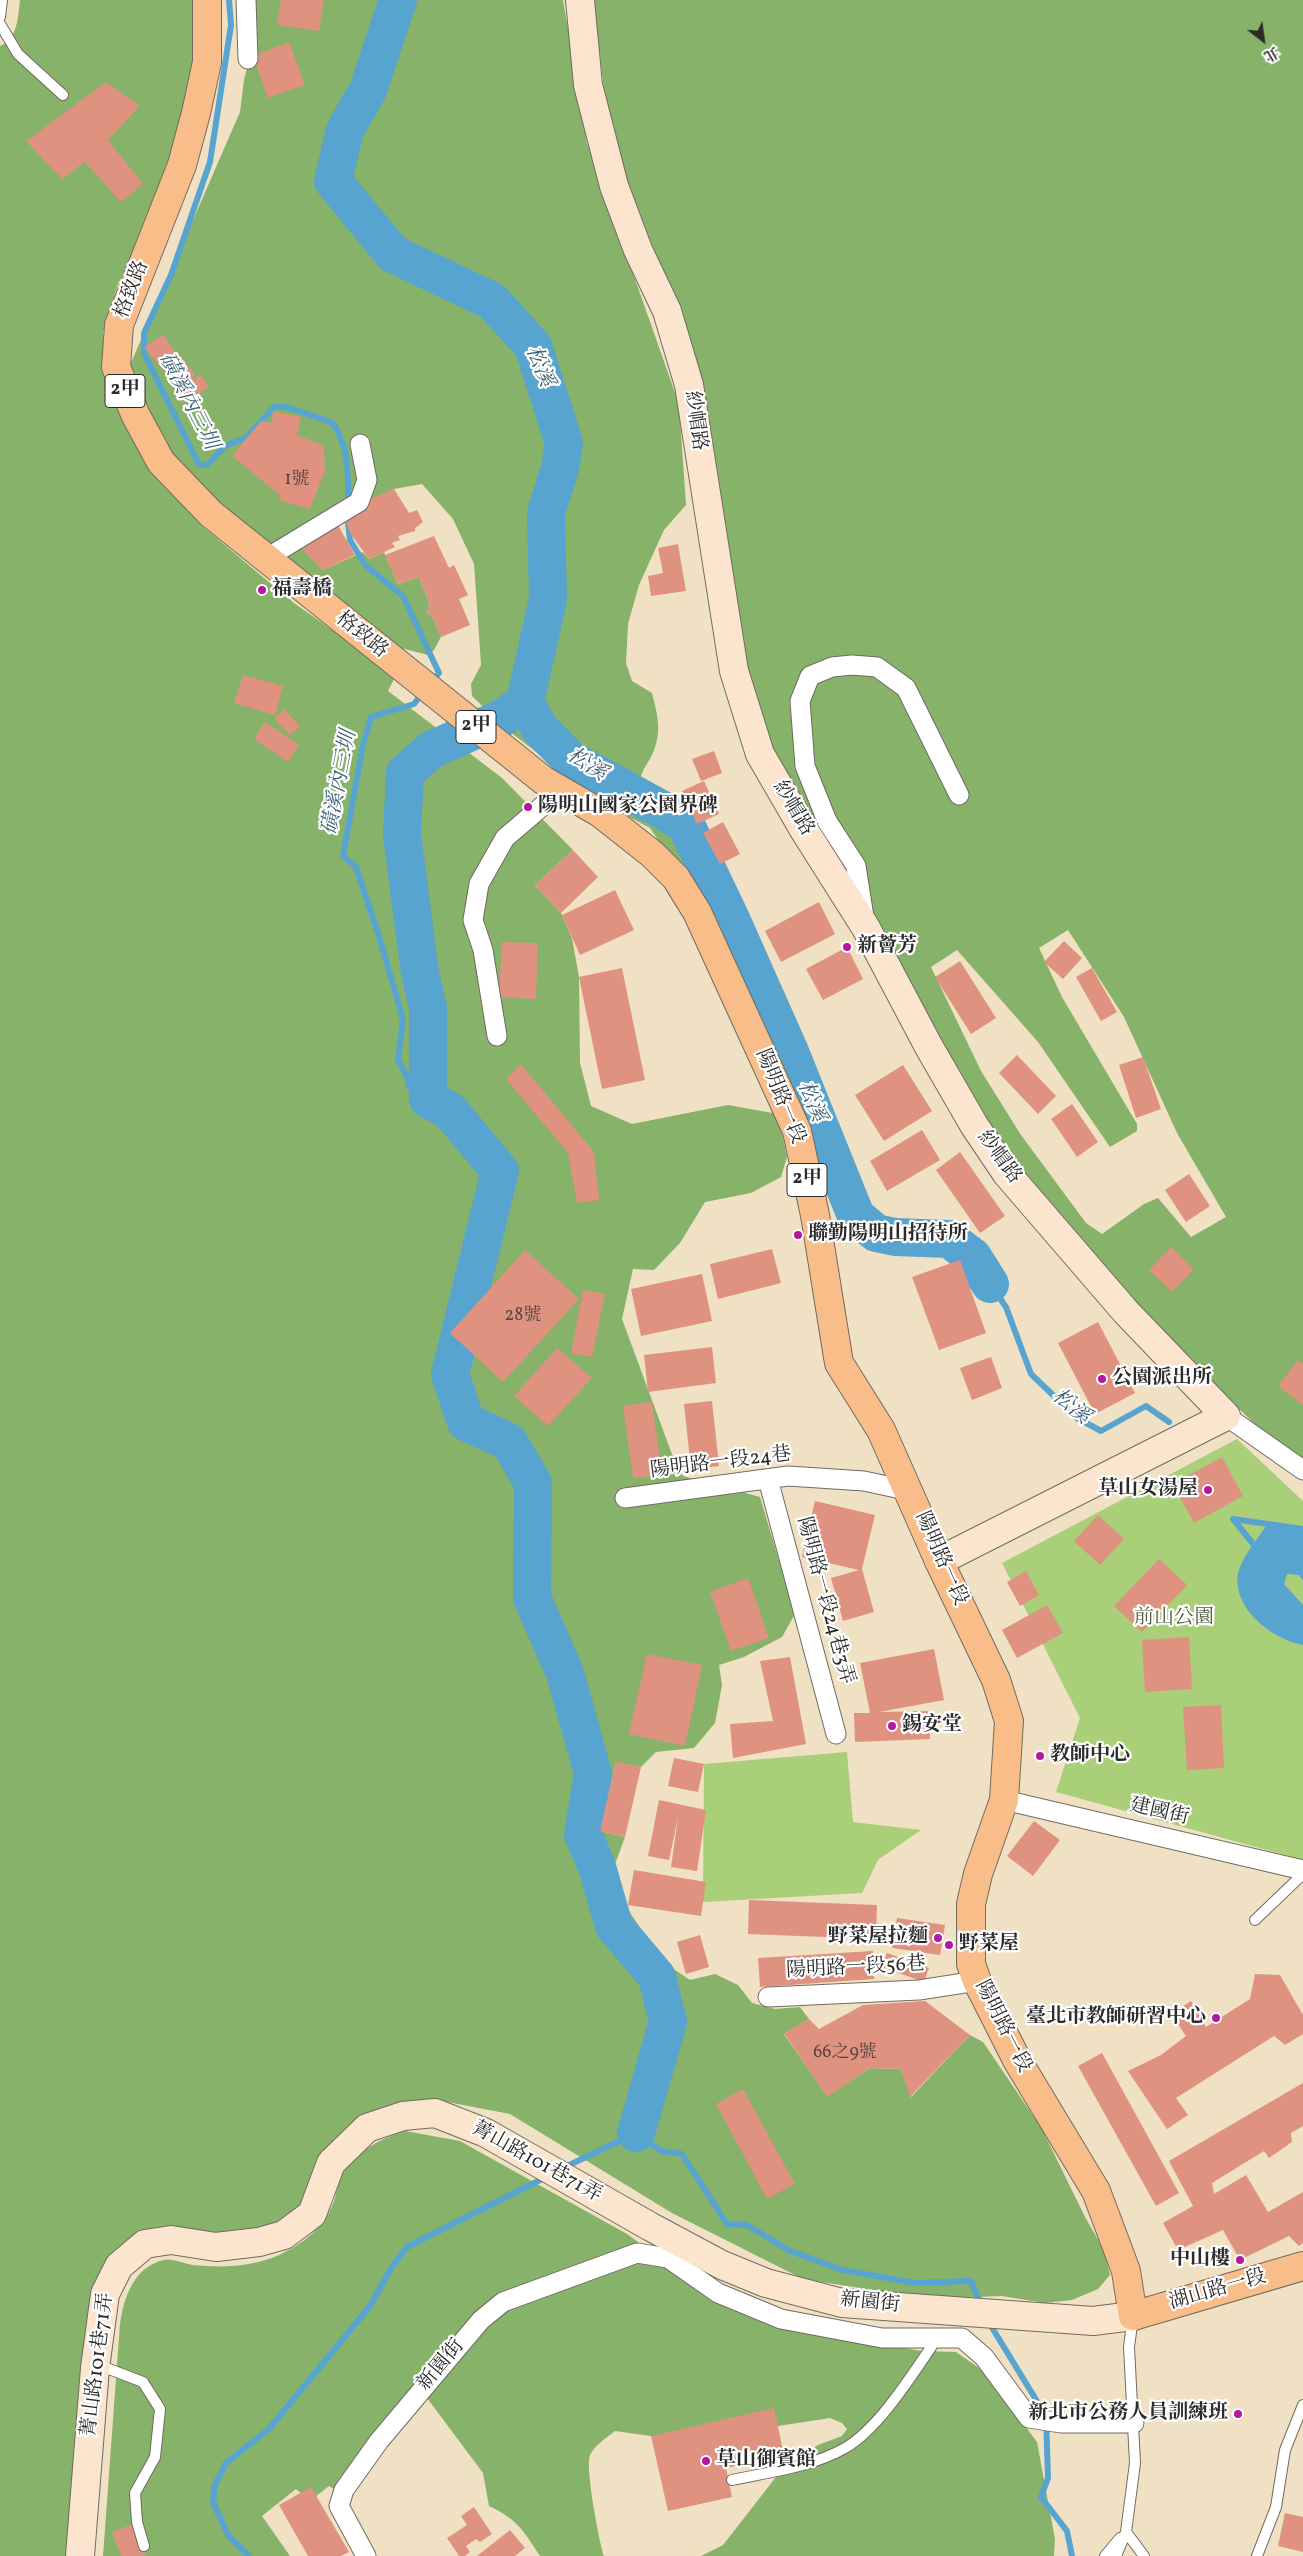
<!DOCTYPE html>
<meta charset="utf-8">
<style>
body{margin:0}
#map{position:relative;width:1303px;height:2556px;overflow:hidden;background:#f1e1c4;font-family:Vollkorn,"Noto Serif TC",serif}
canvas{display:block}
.north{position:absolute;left:1238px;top:15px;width:50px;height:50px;-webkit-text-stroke:4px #fff;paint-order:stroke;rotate:150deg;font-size:14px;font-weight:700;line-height:20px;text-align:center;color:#2b2b2b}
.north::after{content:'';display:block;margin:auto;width:18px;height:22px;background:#2b2b2b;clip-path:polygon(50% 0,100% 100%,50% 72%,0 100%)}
</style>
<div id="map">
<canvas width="1303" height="2556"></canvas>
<div class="north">北</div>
</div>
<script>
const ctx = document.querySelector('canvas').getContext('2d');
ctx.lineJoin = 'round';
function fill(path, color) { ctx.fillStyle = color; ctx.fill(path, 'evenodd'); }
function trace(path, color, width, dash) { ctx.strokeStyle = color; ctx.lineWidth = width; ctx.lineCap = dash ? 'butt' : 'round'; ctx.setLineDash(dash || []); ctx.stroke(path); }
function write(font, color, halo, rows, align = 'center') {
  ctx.font = font + ' Vollkorn,"Noto Serif TC",serif'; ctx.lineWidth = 4.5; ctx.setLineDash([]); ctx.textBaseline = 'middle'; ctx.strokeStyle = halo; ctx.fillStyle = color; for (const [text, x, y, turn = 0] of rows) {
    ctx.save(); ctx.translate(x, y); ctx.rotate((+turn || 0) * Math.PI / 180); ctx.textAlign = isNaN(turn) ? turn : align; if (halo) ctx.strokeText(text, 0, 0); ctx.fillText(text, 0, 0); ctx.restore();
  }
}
fill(new Path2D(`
 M1237,1439L1303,1501V1860L1056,1792L1080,1718L1002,1563Z
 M847,1752L853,1822L921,1830L878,1860L862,1893L703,1902L704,1764Z`), '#a9cf79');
fill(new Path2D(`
 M20,0H197V51L178,140L151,216L118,284L103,332L105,358L113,397L126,426L157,479L202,526L294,603L396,675L388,691L502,778L573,850L535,885L561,913L572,938L579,977L580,1063L591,1106L632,1124L728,1105L778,1114L787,1157L781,1177L751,1193L705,1202L680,1243L654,1270L633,1269L622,1319L673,1457L683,1476L760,1497L795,1614L782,1637L744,1657L719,1665L722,1685L715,1723L694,1748L656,1752L641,1767L616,1762L600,1831L625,1837L614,1867L619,1896L663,1962L690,1980L715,1974L738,1985L752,2003L775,2009L800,2007L809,2019L784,2034L827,2096L870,2068L901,2069L911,2097L970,2035L983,2042L1042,2129L1085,2217L1104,2250L1110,2275L1098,2289L1072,2300L1045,2303L1002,2296L929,2299L803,2279L672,2213L510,2114L432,2099L404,2104L325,2156L297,2210L274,2223L248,2232L147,2233L128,2240L111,2258L71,2556H0V46C18,39 18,16 20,0Z
 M254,0H563L587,143L679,404L686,505L664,530L639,585L628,624L626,663L632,681L652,693C657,713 662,730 654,750C650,762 641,769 640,782L675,805L686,872L670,858L650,828L631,818L557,768L505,728L472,696L471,684L481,665L474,564L453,519L422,484L394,489L300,546L323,570L363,552L369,559L384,552L398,584L419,577L430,605L428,606L430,609L426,611L428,615L431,614L441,637L434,650L428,655L393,646L212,501L157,445L127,372L240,112L244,80L256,32Z
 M593,0H1303V1459L1263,1432L1205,1376L1010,1169L764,754L729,593L693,350L626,179L604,89ZM1068,930L1124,1017L1177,1133L1226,1217L1191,1237L1158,1198L1144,1204L1102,1234L1086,1223L1021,1135L981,1071L931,967L957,950L1038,1042L1110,1147L1137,1131V1124L1062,997L1039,948Z
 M405,2131L460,2141L627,2234L727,2308L778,2328L922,2351L956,2352L985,2372L1037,2442L1055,2539L1054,2556H701L723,2545L783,2468L818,2445L842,2436L847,2429L842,2423L830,2418L778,2426L651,2436L615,2431C606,2438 595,2445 590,2455C585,2467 599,2541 604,2556H540C523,2530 518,2520 489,2506L483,2473L427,2398L337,2491L329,2486L310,2501L296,2489L262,2516L290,2556H103L120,2324C124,2298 133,2267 164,2260C173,2258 184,2264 193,2265C223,2268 252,2267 279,2255C303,2244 325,2227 334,2201C337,2192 338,2181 343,2173C356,2151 382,2138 405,2131Z`), '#86b269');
fill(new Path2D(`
 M1266,1526H1303V1581L1299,1575L1287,1574L1284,1584L1303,1605V1645C1272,1639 1232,1609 1238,1573C1242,1557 1257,1540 1266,1526Z`), '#57a4d0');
trace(new Path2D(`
 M229,0L231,25L210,162L171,275L144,333V353L199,465H207L225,446L247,437L274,407H287L333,423C350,451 348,473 348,504
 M348,522L350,540L365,565L403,596L439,673L432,682
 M424,691L414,704L371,717L363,745L343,856L356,867L378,933L403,1019L398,1060L407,1076L409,1087L417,1097L428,1099
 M990,1284L1006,1307L1031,1374L1077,1418L1101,1431L1146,1406L1169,1422
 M1233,1519L1258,1550
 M1233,1519L1303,1529
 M563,2168L636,2133L661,2151L682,2154L727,2224L747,2225L788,2250L842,2270L916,2283L971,2281L981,2305
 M988,2321L1046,2416L1048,2478L1041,2497L1067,2531L1072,2556
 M249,2556L228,2535L213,2502L215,2485L226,2463L269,2429L370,2306L393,2265L407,2247L548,2176`), '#57a4d0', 6);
trace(new Path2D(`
 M398,0L368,90L345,130L333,181L393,254L492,301L533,346L564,443L560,468L546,513L548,599L525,702L540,729L571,760L661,809L686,825L730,917L790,1052L856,1216L876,1233L895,1237L949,1239L973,1257L990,1284
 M525,702L502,718L431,750L405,773L402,835L420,973L428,1008V1099L450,1111L500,1171L450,1374L466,1422L509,1442L533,1483L532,1598L565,1673L593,1773L583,1834L597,1867L614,1926L657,1977L668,2022L636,2133`), '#57a4d0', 38);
fill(new Path2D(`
 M281,0H324L319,31L277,25Z
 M289,42L305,85L268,98L253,56Z
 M106,82L140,106L108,140L143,184L121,202L85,162L62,179L26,141Z
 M164,334L176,354L172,357L175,361L181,356L195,375L192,378L194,380L200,374L209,387L183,403L178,392L180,389H176L169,369L164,371L144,347Z
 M273,411L301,417L297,435L324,446L325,471L310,509L278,500L281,496L232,456L261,421L272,423Z
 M394,489L409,513L417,510L423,522L415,528V531L398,536L400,540L392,543L395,547L369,559L350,533L346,522L347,515L370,499Z
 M336,522L355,555L323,570L299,546Z
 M434,536L449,568L454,565L468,595L459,599L470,625L441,637L431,614L428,615L426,611L430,609L428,606L430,605L419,577L398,584L385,555Z
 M678,544L686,591L651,596L648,576L663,573L658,548Z
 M243,675L283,686L275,715L234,703Z
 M284,709L300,726L290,735L274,719Z
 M265,722L299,745L288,762L254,739Z
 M714,751L722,773L701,781L692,759Z
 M704,781L719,814L697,824L682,791Z
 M723,822L740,854L720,864L703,833Z
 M573,850L598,877L561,913L535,885Z
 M615,890L634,930L580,955L562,915Z
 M819,902L835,934L781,962L765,931Z
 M1064,941L1082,958L1063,979L1044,962Z
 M502,942L538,943L536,999L499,997Z
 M847,947L863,979L823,1000L806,969Z
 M960,961L996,1018L971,1034L935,977Z
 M622,968L645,1080L602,1089L579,977Z
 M1092,968L1117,1012L1101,1021L1076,977Z
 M1017,1055L1056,1096L1038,1114L999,1073Z
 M1143,1057L1161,1109L1136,1118L1119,1065Z
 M521,1064L594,1152L599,1200L577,1203L568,1153L506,1079Z
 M903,1065L932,1111L884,1141L855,1095Z
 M1072,1104L1098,1142L1077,1157L1051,1119Z
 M922,1130L940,1160L887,1191L870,1161Z
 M960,1152L1005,1216L980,1233L936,1170Z
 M1189,1174L1210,1206L1186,1222L1165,1190Z
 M1171,1247L1194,1269L1172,1292L1149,1270Z
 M772,1249L781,1283L718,1299L710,1264Z
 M525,1250L579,1299L503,1382L450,1333Z
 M960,1260L986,1333L939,1350L912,1277Z
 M702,1274L712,1321L641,1336L631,1289Z
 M583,1290L605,1294L592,1357L571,1353Z
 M1098,1322L1135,1393L1095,1414L1058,1343Z
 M712,1347L716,1383L648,1392L644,1355Z
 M557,1348L592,1378L548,1426L514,1396Z
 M991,1357L1002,1388L972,1400L960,1368Z
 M1298,1360L1303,1364V1405L1278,1386Z
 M712,1401L719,1466L691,1469L684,1404Z
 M652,1402L662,1475L633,1478L623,1406Z
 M1222,1457L1243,1496L1194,1523L1173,1484Z
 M815,1501L875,1515L862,1569L874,1612L843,1621L831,1578L859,1570L802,1557Z
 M1098,1515L1124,1539L1100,1565L1074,1541Z
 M1159,1559L1187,1585L1142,1632L1114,1606Z
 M1026,1571L1039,1595L1020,1606L1007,1582Z
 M748,1578L769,1638L731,1651L710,1592Z
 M1047,1605L1063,1633L1017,1658L1002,1630Z
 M1189,1637L1192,1689L1145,1692L1142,1640Z
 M934,1649L944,1700L879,1712L929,1711L930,1739L855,1742L854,1713H870L860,1663Z
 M647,1654L702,1665L685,1746L629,1734Z
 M790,1657L806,1744L733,1758L730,1724L773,1721L760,1661Z
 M1221,1705L1224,1768L1187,1770L1183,1707Z
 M674,1758L704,1764L698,1792L668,1786Z
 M616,1761L641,1767L625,1837L600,1831Z
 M659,1800L706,1810L697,1871L671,1867L678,1818L669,1860L648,1856Z
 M1034,1821L1060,1840L1033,1876L1007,1856Z
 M634,1870L706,1882L701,1916L628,1905Z
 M749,1900L877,1905L876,1939L748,1934Z
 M897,1918L945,1925L940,1955L892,1948Z
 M700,1935L709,1967L686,1974L677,1942Z
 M873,1951L874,1979L760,1987L758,1958Z
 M887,1953L929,1968L924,1982L882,1967Z
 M1255,1974L1280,1975L1303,2015V2034L1285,2045L1274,2036L1176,2098L1188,2115L1167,2129L1128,2071L1161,2055L1186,2036L1171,2014L1191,2001L1206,2027L1250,1999Z
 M925,2001L970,2035L910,2097L901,2069L870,2068L827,2097L784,2033L809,2019L819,2029L863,2005Z
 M1102,2053L1179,2193L1156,2206L1078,2066Z
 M1303,2083V2126L1291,2133L1292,2142L1269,2158L1264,2151L1212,2183L1214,2194L1246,2175L1268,2212L1303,2192V2243L1299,2246L1289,2236L1240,2260L1223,2230L1178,2250L1163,2223L1193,2206L1169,2161Z
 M743,2089L795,2184L767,2199L716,2104Z
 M774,2408L784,2455L726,2468L732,2497L668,2511L651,2436Z
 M311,2487L349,2552L341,2556H308L279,2505Z
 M474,2507L492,2534L480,2542L476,2539L466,2546L470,2552L465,2556H459L447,2538L467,2525L461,2516Z
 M1285,2513L1303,2517V2552L1278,2546Z
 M133,2524L145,2556H121L112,2532Z
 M510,2530L525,2548L515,2556H477Z`), '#de927f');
const lane = new Path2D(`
 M0,17L2,0
 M0,24L18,54L63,95
 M1255,1920L1303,1874
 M96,2368L109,2369L143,2382L160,2409L155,2457L135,2493L137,2522L144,2546
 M732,2480C769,2472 812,2467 845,2448C880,2428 915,2370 938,2337
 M1126,2532L1144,2556
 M1105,2556L1120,2538
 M1116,2556L1126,2532L1135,2463L1129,2347L1133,2317
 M1257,2556L1276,2507L1285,2450L1303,2405`);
const street = new Path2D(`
 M246,0L248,59
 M265,559L359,502L367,480L360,444
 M864,917L856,866L827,821L805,766L800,701L810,676L832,667L852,665L877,667L906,688L959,795
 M497,1036L483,950L473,920L479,884L505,838L560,791
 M1226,1416L1303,1470
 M768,1479L836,1734
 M625,1498L788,1476L864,1481L910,1491
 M1004,1800L1303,1870
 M768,1997L919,1990L977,1981
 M366,2556L339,2506L344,2490L379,2441L481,2320L503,2302L637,2253L668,2258L718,2293L781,2319L882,2338H962L984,2357L1029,2418L1061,2423H1134`);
const secondary = new Path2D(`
 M580,0L588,85L614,186L638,250L667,311L689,385L734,671L760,754L804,830L866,928L929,1047L974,1125L1007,1174L1126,1312L1226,1416L939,1561
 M80,2556L95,2368L105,2294L119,2266L145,2244L171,2240L216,2247L259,2242L284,2235L312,2214L331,2163L367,2128L403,2116L435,2113L486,2133L651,2227L722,2265L766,2283L842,2303L1093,2321L1133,2316`);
const primary = new Path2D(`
 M207,0V62L196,113L182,165L119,325L116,367L135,414L161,462L211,514L543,780L600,813L652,854L676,878L697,912L797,1131L815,1215L839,1363L881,1430L939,1561L996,1680L1009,1721L1004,1800L978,1874L971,1904V1964L977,1981L1017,2060L1096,2191L1126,2271L1133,2316L1303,2266`);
trace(lane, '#706b61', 12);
trace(street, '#706b61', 21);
trace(secondary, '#706b61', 30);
trace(primary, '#706b61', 30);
trace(lane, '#fff', 10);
trace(street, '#fff', 19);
trace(secondary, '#fce5cf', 28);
trace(primary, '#f8bd88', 28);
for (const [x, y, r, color] of [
 [262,590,5,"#b5179e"],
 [528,807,5,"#b5179e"],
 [847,947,5,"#b5179e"],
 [798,1235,5,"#b5179e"],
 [1102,1379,5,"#b5179e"],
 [1208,1490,5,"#b5179e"],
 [892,1726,5,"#b5179e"],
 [1040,1756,5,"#b5179e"],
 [938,1938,5,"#b5179e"],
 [949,1945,5,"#b5179e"],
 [1216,2018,5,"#b5179e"],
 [1240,2260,5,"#b5179e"],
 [1238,2414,5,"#b5179e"],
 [706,2461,5,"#b5179e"]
]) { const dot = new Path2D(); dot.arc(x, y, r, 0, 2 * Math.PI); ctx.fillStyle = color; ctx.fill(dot); trace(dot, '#fff', 2); }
write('18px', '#584540', null, [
 ["1號",297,481],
 ["28號",523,1317],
 ["66之9號",845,2054]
]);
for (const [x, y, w] of [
 [125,391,40],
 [476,727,40],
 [807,1180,40]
]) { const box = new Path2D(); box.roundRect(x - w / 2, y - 16.5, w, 33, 4); ctx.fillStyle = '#fff'; ctx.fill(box); trace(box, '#2b2b2b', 1); }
write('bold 19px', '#2b2b2b', null, [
 ["2甲",125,391],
 ["2甲",476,727],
 ["2甲",807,1180]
]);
write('20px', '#2b2b2b', '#fff', [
 ["格致路",133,290,-69],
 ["紗帽路",694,421,82],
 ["格致路",361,636,39],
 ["紗帽路",792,809,59],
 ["陽明路一段",779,1097,68],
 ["紗帽路",998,1158,54],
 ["陽明路一段24巷",721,1464,-7],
 ["陽明路一段",940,1559,66],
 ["陽明路一段24巷3弄",824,1601,75],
 ["建國街",1159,1813,13],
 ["陽明路一段56巷",856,1969,-3],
 ["陽明路一段",1002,2027,63],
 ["菁山路101巷71弄",536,2163,29],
 ["湖山路一段",1218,2291,-16],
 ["新園街",870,2304,6],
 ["菁山路101巷71弄",99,2365,-83],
 ["新園街",442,2366,-50]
]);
write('bold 20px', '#2b2b2b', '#fff', [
 ["福壽橋",272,590],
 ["陽明山國家公園界碑",538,807],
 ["新薈芳",857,947],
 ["聯勤陽明山招待所",808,1235],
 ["公園派出所",1112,1379],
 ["草山女湯屋",1198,1490,"right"],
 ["錫安堂",902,1726],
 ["教師中心",1050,1756],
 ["野菜屋拉麵",928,1938,"right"],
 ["野菜屋",959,1945],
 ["臺北市教師研習中心",1206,2018,"right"],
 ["中山樓",1230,2260,"right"],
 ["新北市公務人員訓練班",1228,2414,"right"],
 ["草山御賓館",716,2461]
], 'left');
write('20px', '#515c42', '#fff', [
 ["前山公園",1174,1619]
]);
write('italic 21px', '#3f6175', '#fff', [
 ["松溪",538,367,68],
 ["磺溪內三圳",187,402,63],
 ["松溪",586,766,33],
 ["磺溪內三圳",341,783,-79],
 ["松溪",810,1102,68],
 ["松溪",1070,1408,39]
]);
</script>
